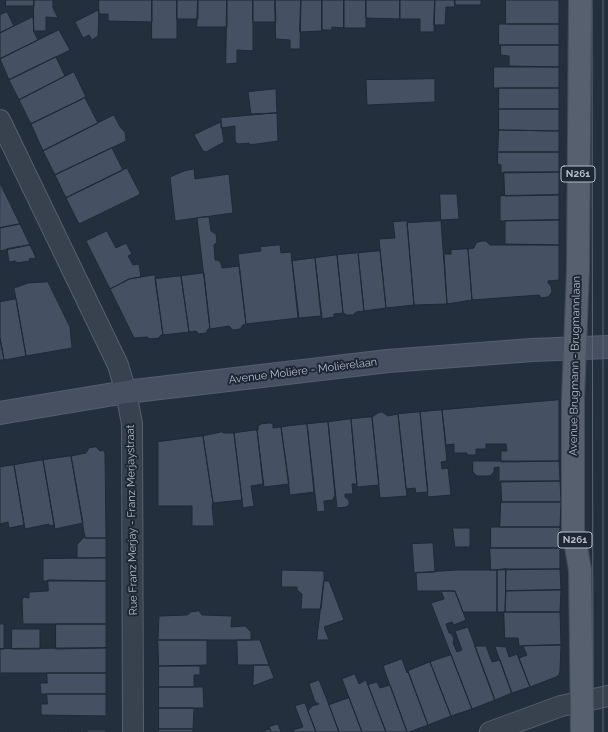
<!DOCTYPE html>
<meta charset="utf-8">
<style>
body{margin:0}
canvas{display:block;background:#242f3e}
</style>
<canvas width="608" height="732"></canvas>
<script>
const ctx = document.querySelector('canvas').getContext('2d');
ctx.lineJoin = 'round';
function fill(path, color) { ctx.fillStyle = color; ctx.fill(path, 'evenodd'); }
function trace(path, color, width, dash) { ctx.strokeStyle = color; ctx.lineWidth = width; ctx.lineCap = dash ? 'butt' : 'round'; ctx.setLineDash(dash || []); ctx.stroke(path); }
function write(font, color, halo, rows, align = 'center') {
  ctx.font = font + ' Raleway,sans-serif'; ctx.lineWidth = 4; ctx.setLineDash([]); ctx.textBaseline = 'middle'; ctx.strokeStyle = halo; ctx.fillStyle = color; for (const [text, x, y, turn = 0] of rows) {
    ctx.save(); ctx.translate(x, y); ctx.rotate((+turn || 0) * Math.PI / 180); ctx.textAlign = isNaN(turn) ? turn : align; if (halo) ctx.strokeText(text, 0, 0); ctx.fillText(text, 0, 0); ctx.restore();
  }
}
const building = new Path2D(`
 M6,0H34V6H6Z
 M34,0H53V8L58,18L46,17V31H34Z
 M99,0H152V22L108,21V14H99Z
 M152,0H177V39H152Z
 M177,0H198V19H177Z
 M198,0H227V27H197Z
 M227,0H253V51L237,50V63L226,64Z
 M253,0H275L276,22H253Z
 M275,0H301L300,49H290V40L276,39Z
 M301,0H322V31L300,32Z
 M322,0H344V28L332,27V30H322Z
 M344,0H366V28H344Z
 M366,0H400V19L366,18Z
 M400,0H435L434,32H420V19H400Z
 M435,0H455V7H446L445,25H434Z
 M455,0H481V5H455Z
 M506,0H559V24H506Z
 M99,10L98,36L92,40L89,35L83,38L75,22Z
 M7,12L14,26L0,33V15Z
 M33,17L34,32L38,40L0,59V33Z
 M499,24H559V45H499Z
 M59,30L70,50L9,80L0,59Z
 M501,45H559V67L509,66V56L501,55Z
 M56,57L65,76L19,100L9,80Z
 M494,67H559V88H494Z
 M74,72L86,97L31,124L19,100Z
 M435,79V102L367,105L366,80Z
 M499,88H559V109H499Z
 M276,89L277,113L251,114L248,92Z
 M85,98L98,123L43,151L31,124Z
 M499,109H559V131L499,130Z
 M277,113L278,141L249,145V143L238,144L235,141V126L221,128V118Z
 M114,115L120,127L125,132L126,141L55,175L43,151Z
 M221,122L224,142L206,152L203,151L194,135Z
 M499,130L559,131V152H498Z
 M112,148L123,170L66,198L55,175Z
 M498,152H559V172L501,173V165L498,164Z
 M127,168L140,193L139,195L79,224L66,198Z
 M194,169L195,179L229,174L233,213L175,221L170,177L184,171Z
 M504,172H559V195L505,196Z
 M0,183L20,224L0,228Z
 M440,194H457L459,219L441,220Z
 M559,195V220L500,221V196Z
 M209,217L211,231L216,234L217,242L214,245L215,260H218L221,263L222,268L239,266L246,324L243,325L240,329L233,330L229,326L210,329L197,218Z
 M559,220V245L505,244V221Z
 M407,221L414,305L386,308L379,239L395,238L393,222Z
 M441,221L447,304L414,305L407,223Z
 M20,224L30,245L0,251V228Z
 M107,231L116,248L126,243L132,254L128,256L133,265L139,264L141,277L129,279L110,289L86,241Z
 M482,241H486L490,245H559V280L548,281V283L551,286L552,292L548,297L541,298L539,295L472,300L468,249L474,248L476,243Z
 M30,245L36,258L29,259L30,261L16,263V261L9,262L7,249Z
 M280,245L281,253L291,252L298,318L246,324L238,254L261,251L260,247Z
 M468,249L472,300L447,304L444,254H451V250Z
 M380,251L386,308L364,311L358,253Z
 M358,253L364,311L356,312L353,315H347L343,313L337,255Z
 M337,255L343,313L334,314V317L322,319L315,258Z
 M315,258L321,316L299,318L292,261Z
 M204,273L210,329H208L206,333L199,334L196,331L189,332L181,276Z
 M155,275L163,335H161L159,338L150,339L147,337L134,338L110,289L129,279Z
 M181,276L189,332L163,335L155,279Z
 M48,282L70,327L72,348L26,356L14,288L28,283Z
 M16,299L26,356L4,360L0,338V302Z
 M0,338L4,360H0Z
 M559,400V461L501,462V451H507L506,444H486V449H476V455H467V453H454V444L446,445L442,410Z
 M442,410L447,461L441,462L442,469L448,468L451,495L428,497L420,412Z
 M382,412L388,416L398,414L407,496L380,498L372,417L378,413Z
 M420,412L428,492L416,493L415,488L406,489L398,414Z
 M372,417L379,485L357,487L351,419Z
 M351,419L357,484H352L353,494H345V497L349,500V505L346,507L337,508L328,422Z
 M328,422L335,495L333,500L324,501L325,511L317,512L307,424Z
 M270,423L273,424V428L281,427L289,484L264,487L257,430H258V426L261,424Z
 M307,424L314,492L290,495L281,427Z
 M257,430L263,484L251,486L254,506L243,508L234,433Z
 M222,432L224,433H234L242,500L213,503L203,436Z
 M203,436L213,503L212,506L214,526H192V506H158V442Z
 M96,447L100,451L103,450L105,453L106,538H85L71,456L86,453L89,448Z
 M71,456L83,523L55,529L43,460Z
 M43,460L54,525L49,526V524L25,529L14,465Z
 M473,461H559L560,481L499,482V467L494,468V472L490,476H477L473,472Z
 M14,465L24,525L9,528L8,522L0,524V467Z
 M501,481H560L561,502H502Z
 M501,502H561L560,527H500Z
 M491,527H560V548H491Z
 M453,528H470V547H455Z
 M85,536V538H106V558H77V545Z
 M433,543L435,572L414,573L412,544Z
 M490,548H560V569L491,570Z
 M106,558V581H43V559Z
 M506,569H560L561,590L506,591Z
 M506,569L505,612H497V570Z
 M282,570L324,571V581L321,609H301L302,594L297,590V587H282Z
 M457,570H497V612H463L455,591H417L416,573Z
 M48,580L106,581V624H23L22,600L24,597L29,598V593L30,592L48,591Z
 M324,581H329L344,620L324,627L329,640H317Z
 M561,590L560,612H505L506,591Z
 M441,591H455L466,620L454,625L452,622L446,624L449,633H451L454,639L453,643L457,652L462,650L455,631L468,627L495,700L472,709L431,603L444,599Z
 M199,611L202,615L232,616L231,627L245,626L251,632V640H158L159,616L187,615L191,612Z
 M504,612H560L561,645L519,646L518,638H505Z
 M0,624H4V649H0Z
 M56,624H106V648L56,649Z
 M12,629H40V649H12Z
 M158,640H207V665L159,666Z
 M237,640H260L269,665H238Z
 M561,645L560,671L559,675L556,677L530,687L519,658L527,655L523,646Z
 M475,646H486L492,662L500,660L512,693L495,700Z
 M495,646L506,647L509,657L517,654L530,687L512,693Z
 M106,648V673H0V649Z
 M451,655L472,709L451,716L430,662Z
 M402,659L407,673L408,672L428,725L409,732H407L383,666Z
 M430,662L451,716L428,725L408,671Z
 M254,665H269L274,678L253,686Z
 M159,666H200V675H194V687H159Z
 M47,673H106V694H41L40,683H47Z
 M355,674L359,684L366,680L386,732H362L342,679Z
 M319,680L329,705L339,732H316L308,711L312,706L319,704L315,702L309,684Z
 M377,682L380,688L390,685L407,732H386L368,685Z
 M159,687H203L204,708H159Z
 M47,694H106V716L41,715V704H47Z
 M349,698L362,732H339L329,705Z
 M305,703L316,732H294L293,730L303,727L295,706Z
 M159,708H194L193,729H159Z
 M278,724L281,732H271L269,727Z
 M159,729H193V732H159Z
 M270,729L271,732H261Z
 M87,730H106V732H87Z
 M50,731H68V732H50Z`);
fill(building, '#455162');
trace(building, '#1f2835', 1);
const street = new Path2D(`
 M0,120L118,365L126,392L132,424L133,732
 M490,732L561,706L608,696`);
const secondary = new Path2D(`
 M0,413L126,392L388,361L532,350L608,347`);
const primary = new Path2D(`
 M580,0L578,270L573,399V529L580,570L582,732`);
trace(street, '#565f6c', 22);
trace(secondary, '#565f6c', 24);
trace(primary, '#414a57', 24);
trace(street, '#38414e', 20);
trace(secondary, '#465061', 22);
trace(primary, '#56606e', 22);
trace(new Path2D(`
 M592,0L593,732
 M603,0V732`), '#5a6575', 1);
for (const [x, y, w] of [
 [578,174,34],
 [575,540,34]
]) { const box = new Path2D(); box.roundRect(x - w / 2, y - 8, w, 16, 3); ctx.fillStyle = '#1d2633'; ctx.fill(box); trace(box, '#b4bcc9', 1); }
write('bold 10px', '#b4bcc9', null, [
 ["N261",578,174],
 ["N261",575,540]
]);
write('11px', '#b4bcc9', '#1d2633', [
 ["Avenue Brugmann - Brugmannlaan",575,366,-89],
 ["Avenue Molière - Molièrelaan",303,371,-7],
 ["Rue Franz Merjay - Franz Merjaystraat",132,520,-91]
]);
</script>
